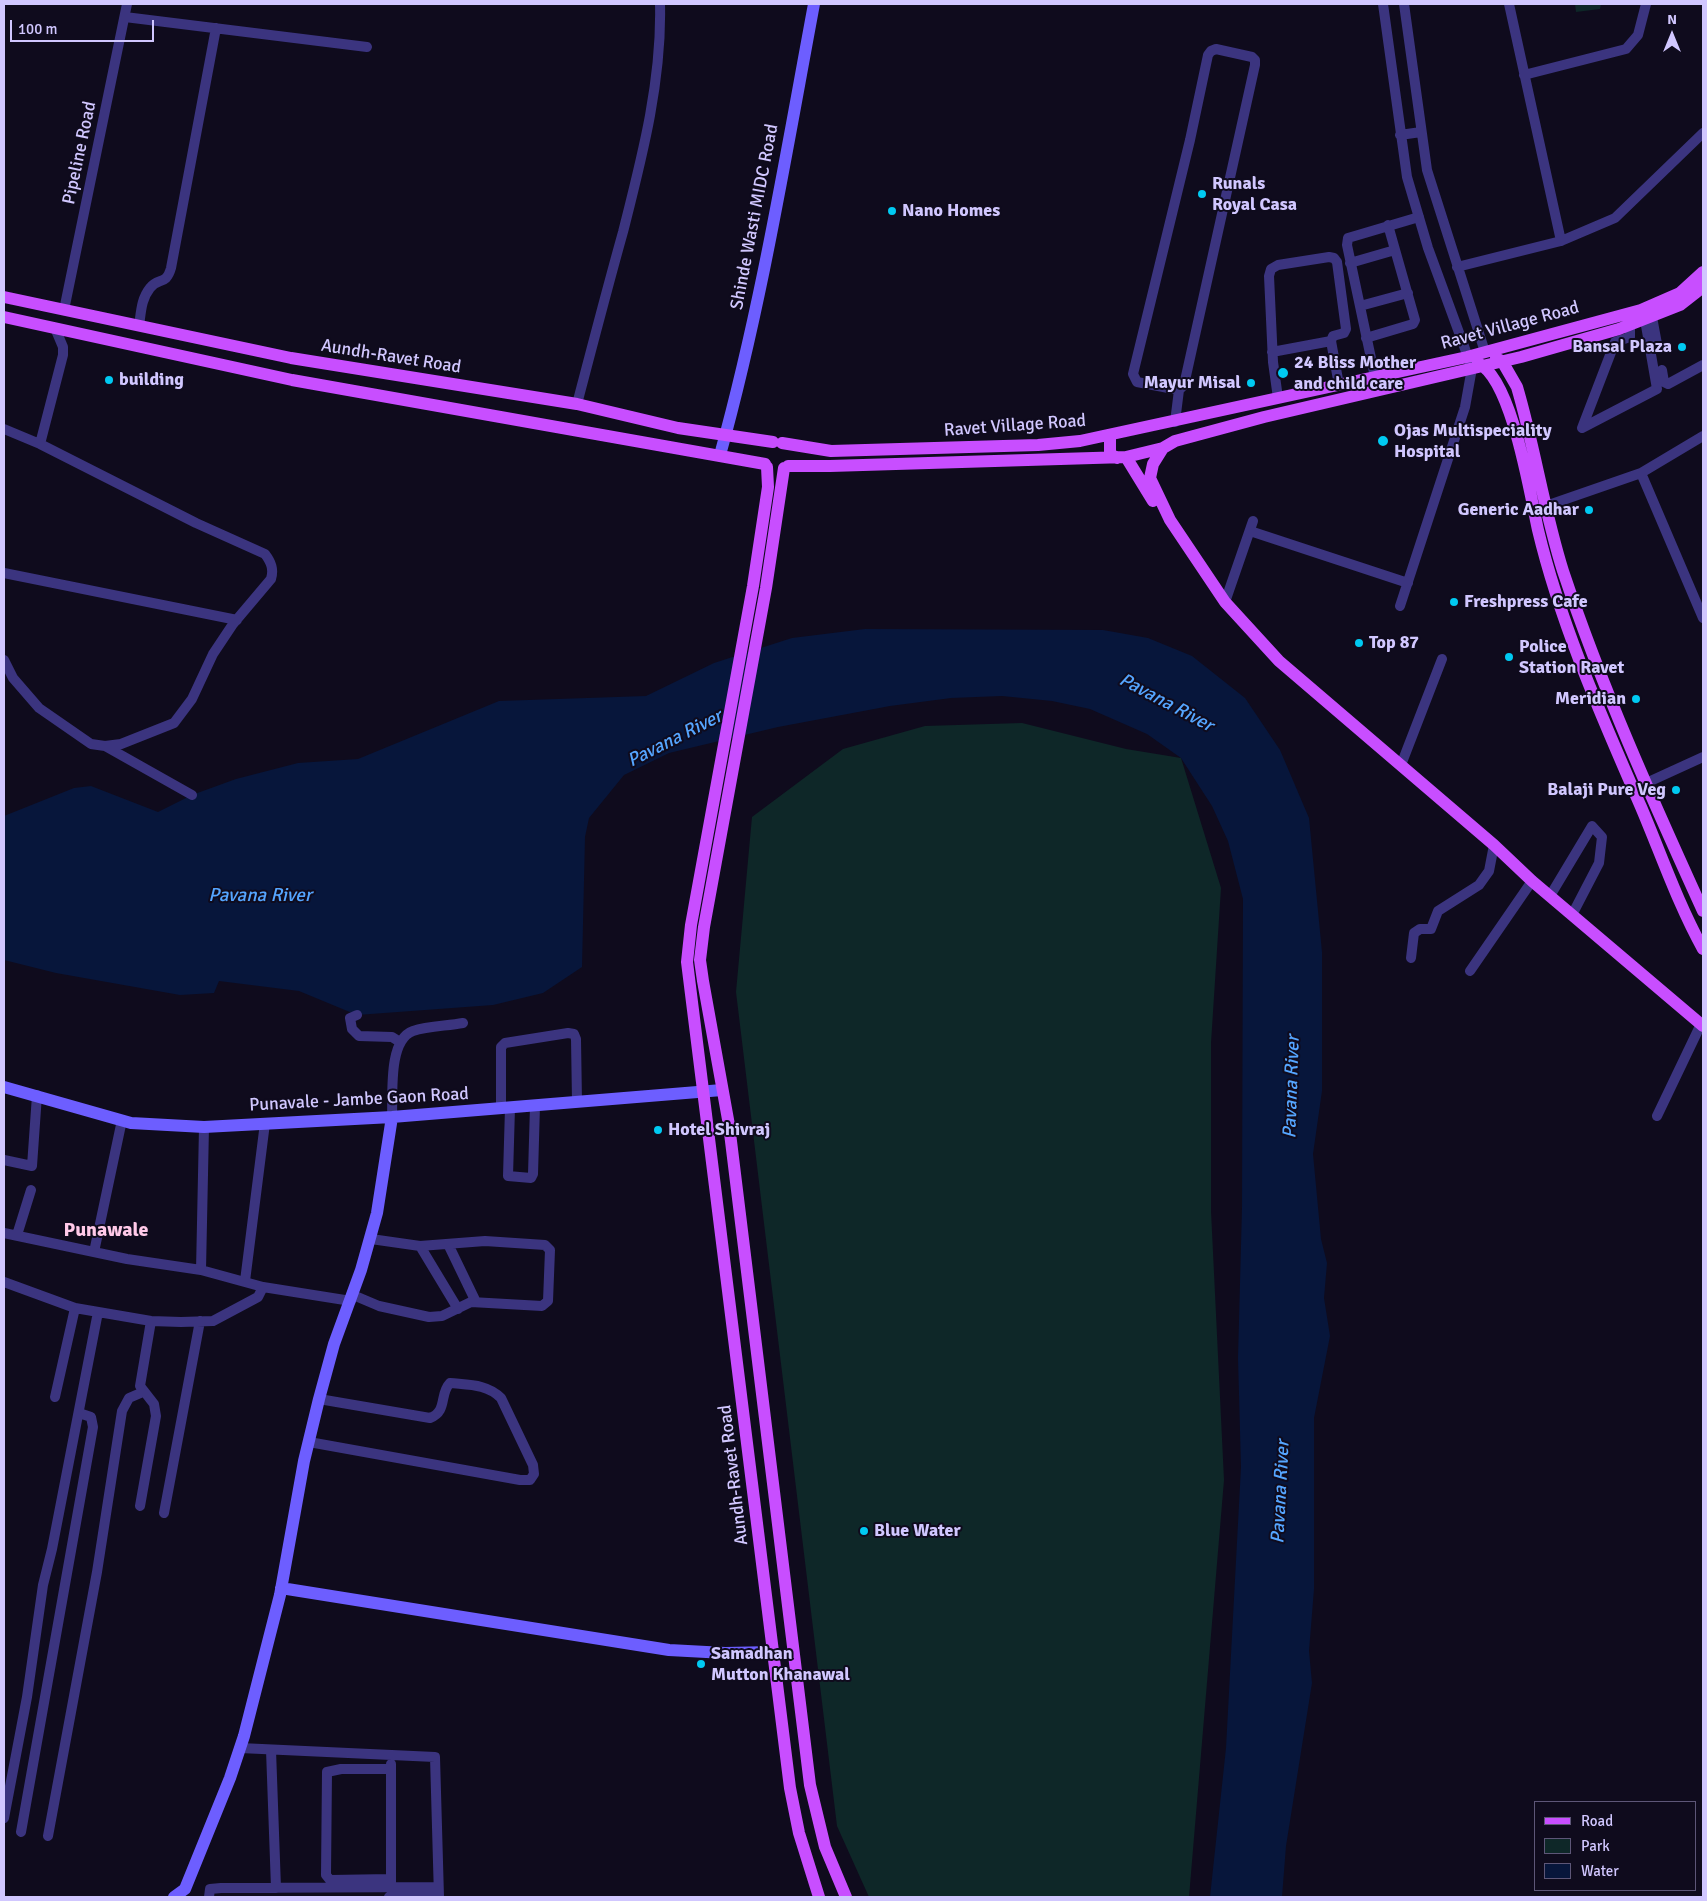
<!DOCTYPE html>
<style>
body{margin:0}
#map{position:relative;width:1707px;height:1901px;overflow:hidden;background:#0f0b1d;font-family:Signika,sans-serif}
canvas{display:block}
.frame{position:absolute;inset:0;border:5px solid #d1c7ff;pointer-events:none}
.legend{position:absolute;left:1534px;top:1801px;width:162px;height:90px;box-sizing:border-box;background:#0f0b1d;border:1px solid #5d5677;margin:0;padding:6px 9px;list-style:none;font-size:15px;color:#d1c7ff}
.legend li{display:flex;align-items:center;gap:10px;height:25px}
.legend b{width:25px;border:1px solid #5d5677}
.north{position:absolute;left:1647px;top:10px;width:50px;height:50px;-webkit-text-stroke:4px #0f0b1d;paint-order:stroke;rotate:0deg;font-size:14px;font-weight:700;line-height:20px;text-align:center;color:#d1c7ff}
.north::after{content:'';display:block;margin:auto;width:18px;height:22px;background:#d1c7ff;clip-path:polygon(50% 0,100% 100%,50% 72%,0 100%)}
.scale{position:absolute;left:10px;top:20px;width:144px;height:22px;box-sizing:border-box;border:2px solid #d1c7ff;border-top:0;padding-left:6px;font-size:15px;line-height:18px;white-space:nowrap;color:#d1c7ff;-webkit-text-stroke:4px #0f0b1d;paint-order:stroke}
</style>
<div id="map">
<canvas width="1707" height="1901"></canvas>
<div class="frame"></div>
<ul class="legend">
<li><b style="height:6px;background:#c84eff"></b>Road</li>
<li><b style="height:14px;background:#0e2728"></b>Park</li>
<li><b style="height:14px;background:#07163b"></b>Water</li>
</ul>
<div class="north">N</div>
<div class="scale">100 m</div>
</div>
<script>
const ctx = document.querySelector('canvas').getContext('2d');
ctx.lineJoin = 'round';
function fill(path, color) { ctx.fillStyle = color; ctx.fill(path, 'evenodd'); }
function trace(path, color, width, dash) { ctx.strokeStyle = color; ctx.lineWidth = width; ctx.lineCap = dash ? 'butt' : 'round'; ctx.setLineDash(dash || []); ctx.stroke(path); }
function write(font, color, halo, rows, align = 'center') {
  ctx.font = font + ' Signika,sans-serif'; ctx.lineWidth = 4; ctx.setLineDash([]); ctx.textBaseline = 'middle'; ctx.strokeStyle = halo; ctx.fillStyle = color; for (const [text, x, y, turn = 0] of rows) {
    ctx.save(); ctx.translate(x, y); ctx.rotate((+turn || 0) * Math.PI / 180); ctx.textAlign = isNaN(turn) ? turn : align; if (halo) ctx.strokeText(text, 0, 0); ctx.fillText(text, 0, 0); ctx.restore();
  }
}
fill(new Path2D(`
 M1575,4H1601L1600,9L1576,12Z
 M1022,723L1126,749L1181,758L1221,888L1211,1043V1211L1224,1480L1189,1897H869L837,1826L736,992L752,817L843,749L925,726Z`), '#0e2728');
fill(new Path2D(`
 M865,629L1103,630L1148,638L1192,656L1245,698L1280,750L1309,818L1322,952V1091L1313,1154L1321,1239L1327,1263L1324,1298L1330,1336L1314,1418V1589L1309,1651L1312,1683L1286,1846L1282,1897H1210L1226,1748L1241,1467L1238,1358L1242,1208L1243,899L1228,841L1212,806L1181,758L1147,734L1090,709L1052,701L1002,696L951,698L890,706L778,727L669,753L624,775L589,818L585,837L582,967L543,993L493,1005L357,1015L299,991L219,981L214,993L180,995L56,973L4,960V816L74,788L91,786L158,812L192,795L236,779L298,763L358,759L499,701L646,696L714,663L792,638Z`), '#07163b');
trace(new Path2D(`
 M1383,4L1407,177L1428,248L1472,368L1465,407L1400,606
 M1404,4L1427,170L1485,352
 M1509,4L1561,241
 M125,17L367,47
 M1524,75L1626,49L1638,35L1646,4
 M1400,135L1421,132
 M1350,263L1395,250
 M1457,267L1561,241L1615,218L1703,133
 M1360,306L1408,293
 M64,310L127,4
 M1652,317L1657,344
 M139,326C141,313 141,299 150,288C158,277 166,286 171,268L216,28
 M1366,338L1413,324L1415,320L1388,225
 M1272,352L1331,341
 M1662,370L1664,382L1668,384L1703,365
 M1375,377L1347,245L1348,238L1419,217
 M1278,398L1273,362L1269,276L1271,269L1278,265L1329,257L1334,258L1337,262L1346,329L1344,333L1333,336L1331,341L1339,385
 M577,404C592,347 607,289 623,232C642,157 662,81 660,4
 M1175,422L1179,390L1184,385L1255,65V60L1252,57L1216,49L1211,51L1208,55L1190,140L1133,374L1137,382L1179,390
 M1582,428L1657,389L1645,320
 M1582,428L1615,342L1630,337V325
 M4,429L40,444L196,523L265,554C271,562 274,569 271,579L233,624L213,654L192,699L174,723L121,744L105,746L91,744L39,708L13,678L4,660
 M40,444L63,355V347L55,328
 M1641,473L1703,618
 M1540,508L1641,473L1703,436
 M1250,531L1408,583
 M4,573L237,620
 M1225,602L1253,521
 M105,746L192,795
 M1401,765L1442,659
 M1633,789L1703,757
 M1550,896L1592,826L1602,837L1599,863L1572,915
 M1411,958L1414,933L1420,929H1431L1438,911L1479,885L1489,871L1494,845
 M1470,971L1532,881
 M357,1015L350,1018L352,1029L359,1036L392,1037L400,1042
 M501,1108V1047L505,1043L568,1033L574,1034L576,1039L577,1102
 M510,1108L508,1176L531,1178L533,1174L535,1106
 M1657,1116L1701,1024
 M392,1117C393,1094 388,1040 413,1031C428,1026 447,1026 463,1023
 M4,1160L32,1166L37,1095
 M4,1233L127,1259L201,1270L263,1287L351,1301
 M17,1235L31,1190
 M371,1239L420,1246L458,1309
 M448,1244L476,1302
 M94,1252L122,1120
 M201,1270L204,1127
 M245,1281L265,1123
 M4,1282L75,1308L151,1321L181,1322L213,1321L258,1297L263,1287
 M353,1295L379,1306L429,1317L442,1316L471,1302L542,1306L548,1301L550,1250L545,1245L485,1241L420,1246
 M55,1397L75,1308
 M309,1442L520,1480H530L534,1474L533,1465L501,1398C487,1384 469,1385 450,1383C439,1394 448,1411 430,1418L319,1399
 M140,1506L156,1416L154,1404L140,1386L151,1321
 M164,1513L200,1321
 M240,1748L435,1757L439,1897
 M271,1750L276,1888
 M391,1764V1885
 M391,1769H341L327,1772L326,1875L330,1880L391,1879
 M4,1818L27,1697L43,1585L52,1549L98,1312
 M21,1832L93,1427L91,1417L79,1413
 M48,1836L97,1572L122,1411L129,1398L143,1392
 M209,1897L210,1889L221,1888L438,1887
 M389,1897H439`), '#3b347f', 10);
trace(new Path2D(`
 M720,455C761,307 786,154 814,4
 M4,1087L131,1123L204,1127L392,1117L722,1090
 M281,1588L669,1650L725,1653L773,1652
 M174,1897L185,1889L230,1778L244,1736L280,1595L304,1461L319,1399L334,1344L361,1270L377,1213L392,1117`), '#6d5eff', 12);
trace(new Path2D(`
 M4,297L291,358L577,404L678,428L773,442
 M4,317L292,380L765,464
 M1496,358L1502,361L1517,387C1535,448 1544,511 1563,571C1602,688 1652,799 1703,911
 M1478,363C1512,379 1530,494 1538,530C1561,626 1602,717 1641,807C1661,854 1678,904 1703,949
 M1110,435V454L1117,458
 M782,443L831,451L1038,445L1080,441L1467,357L1641,310L1680,293L1703,272
 M1163,448L1153,464L1150,478L1170,520L1225,602L1279,661L1494,845L1532,881L1703,1026
 M1126,457L1153,501
 M788,466H830L1126,457L1163,448L1175,441L1264,417L1521,357L1619,329L1680,305L1703,287
 M767,467L768,487L753,586L691,925L687,962L790,1788L799,1833L819,1897
 M784,468L766,588L704,927L700,960L703,981L729,1125L810,1785L825,1847L846,1897`), '#c84eff', 12);
for (const [x, y, r, color] of [
 [1202,194,5,"#00caf2"],
 [892,211,5,"#00caf2"],
 [1682,347,5,"#00caf2"],
 [1283,373,6,"#00caf2"],
 [109,380,5,"#00caf2"],
 [1251,383,5,"#00caf2"],
 [1383,441,6,"#00caf2"],
 [1589,510,5,"#00caf2"],
 [1454,602,5,"#00caf2"],
 [1359,643,5,"#00caf2"],
 [1509,657,5,"#00caf2"],
 [1636,699,5,"#00caf2"],
 [1676,790,5,"#00caf2"],
 [658,1130,5,"#00caf2"],
 [864,1531,5,"#00caf2"],
 [701,1664,5,"#00caf2"]
]) { const dot = new Path2D(); dot.arc(x, y, r, 0, 2 * Math.PI); ctx.fillStyle = color; ctx.fill(dot); trace(dot, '#0f0b1d', 2); }
write('18px', '#d1c7ff', '#0f0b1d', [
 ["Pipeline Road",80,153,-78],
 ["Shinde Wasti MIDC Road",755,217,-79],
 ["Ravet Village Road",1510,326,-15],
 ["Aundh-Ravet Road",391,357,9],
 ["Ravet Village Road",1015,426,-4],
 ["Punavale - Jambe Gaon Road",359,1100,-3],
 ["Aundh-Ravet Road",734,1475,-97]
]);
write('bold 18px', '#d1c7ff', '#0f0b1d', [
 ["Runals",1212,184],
 ["Royal Casa",1212,205],
 ["Nano Homes",902,211],
 ["Bansal Plaza",1672,347,"right"],
 ["24 Bliss Mother",1294,363],
 ["and child care",1294,384],
 ["building",119,380],
 ["Mayur Misal",1241,383,"right"],
 ["Ojas Multispeciality",1394,431],
 ["Hospital",1394,452],
 ["Generic Aadhar",1579,510,"right"],
 ["Freshpress Cafe",1464,602],
 ["Top 87",1369,643],
 ["Police",1519,647],
 ["Station Ravet",1519,668],
 ["Meridian",1626,699,"right"],
 ["Balaji Pure Veg",1666,790,"right"],
 ["Hotel Shivraj",668,1130],
 ["Blue Water",874,1531],
 ["Samadhan",711,1654],
 ["Mutton Khanawal",711,1675]
], 'left');
write('italic 19px', '#55a5ff', '#0f0b1d', [
 ["Pavana River",1166,703,28],
 ["Pavana River",675,739,-27],
 ["Pavana River",260,896],
 ["Pavana River",1292,1087,-88],
 ["Pavana River",1281,1492,-87]
]);
write('bold 20px', '#ffc9e8', '#0f0b1d', [
 ["Punawale",106,1231]
]);
</script>
